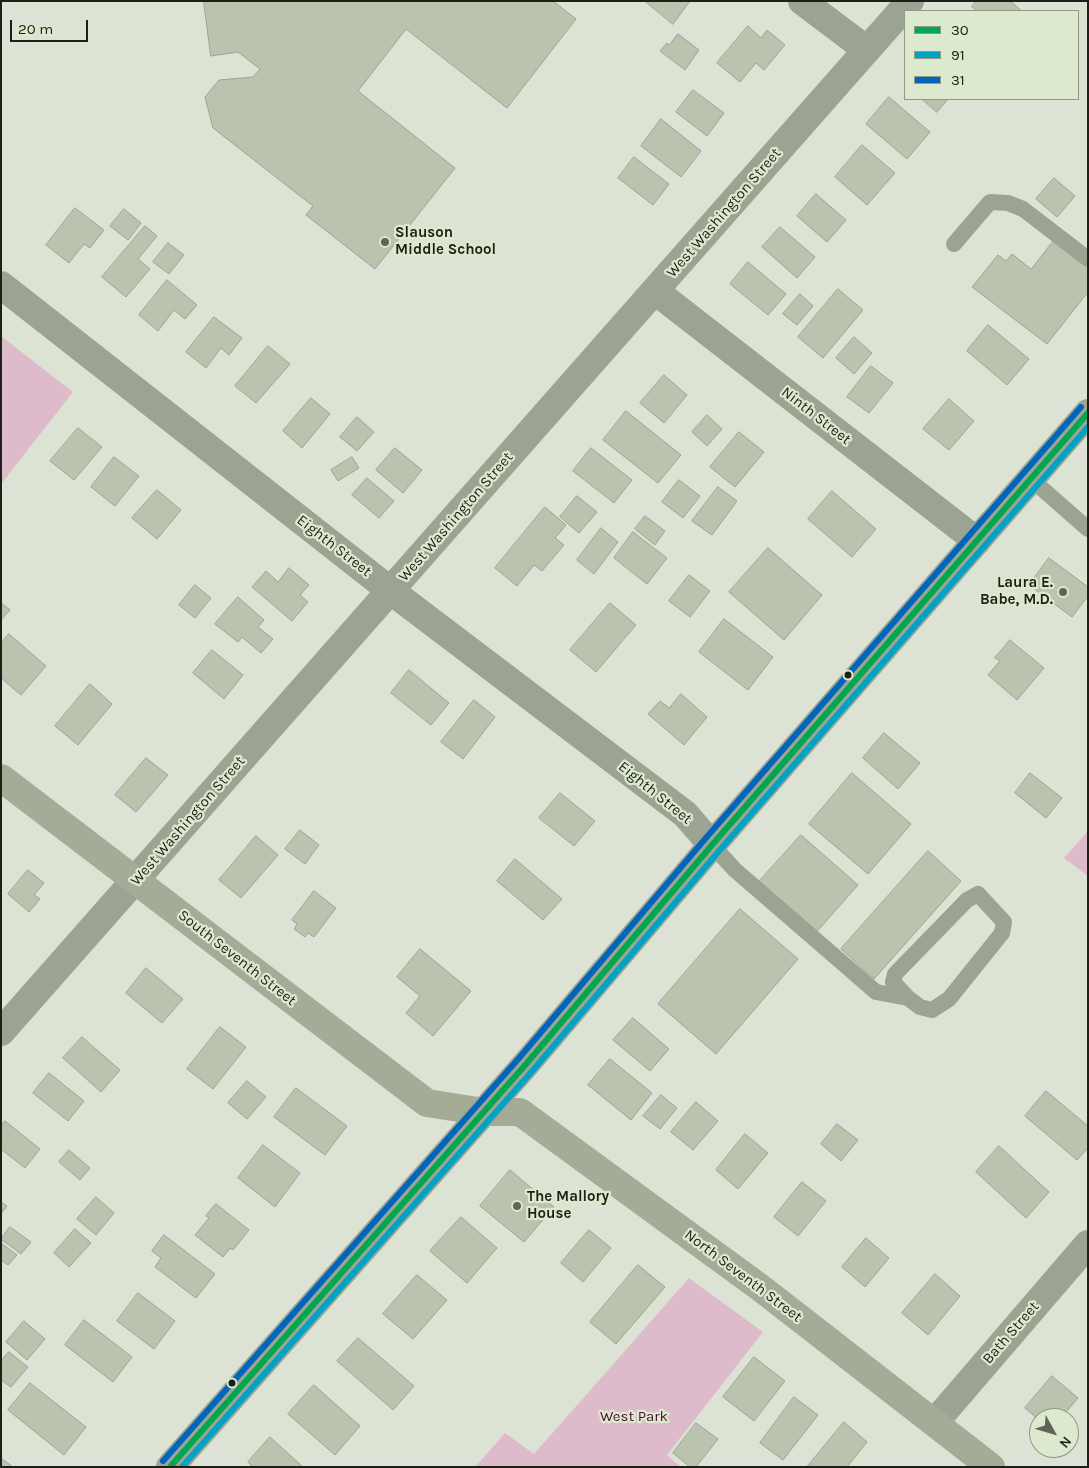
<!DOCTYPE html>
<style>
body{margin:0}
#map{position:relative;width:1089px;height:1468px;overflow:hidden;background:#dce3d4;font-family:Karla,sans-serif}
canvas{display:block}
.frame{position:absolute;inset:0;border:2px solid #1c2016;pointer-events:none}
.legend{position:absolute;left:904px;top:10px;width:175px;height:90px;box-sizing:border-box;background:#dde9ce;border:1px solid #909984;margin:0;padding:6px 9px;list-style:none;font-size:15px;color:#1c2016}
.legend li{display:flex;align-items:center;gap:10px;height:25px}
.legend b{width:25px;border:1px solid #909984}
.north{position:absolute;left:1029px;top:1408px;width:50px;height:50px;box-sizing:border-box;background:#dde9ce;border:1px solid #909984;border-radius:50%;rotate:129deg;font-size:14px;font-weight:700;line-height:20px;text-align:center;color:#1c2016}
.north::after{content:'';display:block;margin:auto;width:18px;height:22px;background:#5f6458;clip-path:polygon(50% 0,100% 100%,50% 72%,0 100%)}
.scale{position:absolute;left:10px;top:20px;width:78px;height:22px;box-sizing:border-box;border:2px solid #1c2016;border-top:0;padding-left:6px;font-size:15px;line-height:18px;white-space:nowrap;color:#1c2016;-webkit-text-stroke:4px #dde9ce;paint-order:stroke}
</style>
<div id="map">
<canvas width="1089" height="1468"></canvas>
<div class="frame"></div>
<ul class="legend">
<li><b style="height:6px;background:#00a651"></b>30</li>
<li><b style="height:6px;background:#01a2c5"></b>91</li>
<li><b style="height:6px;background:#0065bd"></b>31</li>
</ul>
<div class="north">N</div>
<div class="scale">20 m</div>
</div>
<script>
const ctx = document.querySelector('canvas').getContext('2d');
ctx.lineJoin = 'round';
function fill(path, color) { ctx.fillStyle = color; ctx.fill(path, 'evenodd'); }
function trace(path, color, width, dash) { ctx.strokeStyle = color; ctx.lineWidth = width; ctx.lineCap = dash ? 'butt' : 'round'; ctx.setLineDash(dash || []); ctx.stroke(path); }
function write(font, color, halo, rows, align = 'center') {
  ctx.font = font + ' Karla,sans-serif'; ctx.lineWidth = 4.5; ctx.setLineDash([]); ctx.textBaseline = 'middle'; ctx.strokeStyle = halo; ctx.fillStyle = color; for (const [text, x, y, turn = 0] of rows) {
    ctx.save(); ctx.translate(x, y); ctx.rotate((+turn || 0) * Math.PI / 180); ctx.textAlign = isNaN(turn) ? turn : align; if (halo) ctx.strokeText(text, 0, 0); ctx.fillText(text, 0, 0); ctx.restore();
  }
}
fill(new Path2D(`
 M1,336L73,392L1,484Z
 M1088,831V876L1064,858Z
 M689,1278L763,1332L667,1455L681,1467H475L505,1433L534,1454Z`), '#debbca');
const building = new Path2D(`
 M204,1H553L576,19L507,108L406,29L358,91L455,168L375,269L306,215L313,206L213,128L205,97L219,80L253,77L260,69L238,52L211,56Z
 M645,1H690L673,24Z
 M976,1H1010L1022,11H977L972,7Z
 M748,26L761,38L767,30L785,45L764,70L756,63L740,82L717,63Z
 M678,34L699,50L685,70L660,51L667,43L669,45Z
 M693,90L724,113L707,136L676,112Z
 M889,97L930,132L907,159L866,124Z
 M922,99H948L937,112Z
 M661,119L701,151L681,177L641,146Z
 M862,145L895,173L867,205L835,177Z
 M634,157L669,184L653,205L618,178Z
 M1054,178L1075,196L1057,217L1036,199Z
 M816,194L846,220L827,242L797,216Z
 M75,208L104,230L90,248L84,244L69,263L46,245Z
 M124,209L141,223L128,240L110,226Z
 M145,226L157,236L138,259L150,269L126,297L102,277Z
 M780,227L815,257L797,278L762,247Z
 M1055,239L1088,264V292L1047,344L972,287L998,255L1006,261L1012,254L1031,269Z
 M168,243L184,255L169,274L153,262Z
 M748,262L786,294L768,315L730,284Z
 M167,280L197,305L185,319L174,310L158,331L139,315Z
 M838,289L863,310L823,358L798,337Z
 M800,294L813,306L797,325L783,314Z
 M214,317L242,338L229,355L221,348L206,368L186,352Z
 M988,325L1029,359L1007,385L967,351Z
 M854,337L872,353L854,374L836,358Z
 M268,346L290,364L256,403L235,386Z
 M871,366L893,383L869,413L847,397Z
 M664,375L687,395L664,423L640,403Z
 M311,398L330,414L302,448L283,431Z
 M949,399L974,421L949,450L923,429Z
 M626,411L681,455L658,483L603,440Z
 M707,415L722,429L707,446L692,432Z
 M357,417L374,432L357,451L340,437Z
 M78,428L102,447L74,480L50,461Z
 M739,432L764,452L735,487L710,467Z
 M395,448L422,470L403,493L376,470Z
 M591,448L632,480L614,503L573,471Z
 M114,457L139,476L115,506L91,487Z
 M352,457L359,468L338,481L331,470Z
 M367,478L394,501L379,518L352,495Z
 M679,480L700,496L683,518L662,502Z
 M718,487L737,501L712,535L692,521Z
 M157,490L181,510L157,539L132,518Z
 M832,491L876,529L852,557L808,519Z
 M577,496L597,512L579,533L560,517Z
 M545,507L566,525L555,538L564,545L542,571L534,565L517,586L495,568Z
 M645,516L665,531L655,545L635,529Z
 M601,528L618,542L594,574L577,560Z
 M633,532L667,558L647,584L614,558Z
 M768,548L822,595L784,640L729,592Z
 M1049,558L1088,587V596L1072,617L1029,585Z
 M289,568L309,585L300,595L308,602L292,621L252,587L266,571L278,582Z
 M689,575L710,591L690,617L669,601Z
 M195,585L211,598L195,618L179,605Z
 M238,597L264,620L258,627L273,639L261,653L242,637L238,642L215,624Z
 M1,603L10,610L1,620Z
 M610,603L636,625L596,672L570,650Z
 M724,619L773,657L748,690L699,652Z
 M9,634L46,666L21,695L1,678V643Z
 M1010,640L1044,668L1017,700L988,675L1000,661L995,658Z
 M212,650L243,675L224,699L193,673Z
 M409,670L449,703L431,725L391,693Z
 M90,684L112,704L78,745L55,726Z
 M681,694L707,717L684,745L648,714L660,701L669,708Z
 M474,700L495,717L463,759L441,742Z
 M884,733L920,763L898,789L863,758Z
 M146,758L168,775L136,812L115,795Z
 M852,773L911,824L868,874L809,824Z
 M1030,773L1062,798L1046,818L1015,793Z
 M560,793L595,821L574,846L539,818Z
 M300,830L319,845L305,864L285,849Z
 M801,835L858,885L813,936L756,885Z
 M256,836L278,855L241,898L219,880Z
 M928,851L961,881L874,979L841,949Z
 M515,859L562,899L543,920L497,881Z
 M28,870L44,883L34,895L40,899L29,912L8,894Z
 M314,891L336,908L314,937L308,933L305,937L294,929L297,924L292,920Z
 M740,909L798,959L716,1054L658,1004Z
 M420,949L471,991L433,1036L406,1013L420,996L397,977Z
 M146,968L183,999L162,1023L126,993Z
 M633,1018L669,1049L650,1071L613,1040Z
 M220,1027L246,1047L213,1089L187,1069Z
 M82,1037L120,1070L101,1092L63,1058Z
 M610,1059L652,1093L631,1120L588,1085Z
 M49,1073L84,1101L68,1121L33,1093Z
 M247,1081L266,1097L247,1119L228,1103Z
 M296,1088L347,1126L325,1155L274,1117Z
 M1046,1091L1088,1126V1148L1077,1160L1025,1116Z
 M661,1095L677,1108L660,1129L643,1116Z
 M696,1102L718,1121L693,1150L671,1132Z
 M5,1121L40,1149L25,1168L1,1149V1126Z
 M837,1124L858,1140L841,1161L821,1144Z
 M745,1134L768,1153L738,1189L716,1170Z
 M263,1145L300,1173L275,1207L238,1178Z
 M999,1146L1049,1192L1026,1218L976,1172Z
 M69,1150L90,1168L80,1180L59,1162Z
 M510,1170L554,1207L524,1242L480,1206Z
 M802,1182L826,1201L798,1236L774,1217Z
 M96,1197L114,1213L96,1235L77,1219Z
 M1,1202L7,1206L1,1214Z
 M216,1204L249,1230L233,1250L230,1248L223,1257L195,1235L209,1218L206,1216Z
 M461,1217L497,1248L467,1283L430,1251Z
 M10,1227L31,1242L21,1254L1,1239Z
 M75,1229L91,1243L69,1267L54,1253Z
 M589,1230L611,1248L583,1282L561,1263Z
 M164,1235L215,1274L196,1298L155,1267L161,1258L152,1251Z
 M866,1238L889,1258L865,1287L842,1267Z
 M1,1243L17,1255L8,1265L1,1260Z
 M638,1265L665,1287L616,1344L590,1322Z
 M935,1274L960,1296L928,1335L902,1313Z
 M417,1275L447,1300L413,1339L383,1314Z
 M138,1293L175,1321L154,1349L117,1321Z
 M84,1320L132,1357L113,1382L65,1345Z
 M24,1321L45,1339L27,1360L6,1342Z
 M358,1338L414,1386L393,1410L337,1361Z
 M9,1352L28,1367L11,1387L1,1380V1361Z
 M754,1357L785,1381L754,1421L723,1397Z
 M1052,1376L1078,1398L1061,1418L1039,1420L1025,1408Z
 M30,1383L86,1427L64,1455L8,1410Z
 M314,1385L360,1426L335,1455L288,1414Z
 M794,1397L818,1415L783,1460L760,1443Z
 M844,1422L867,1442L847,1467H807Z
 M696,1423L718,1439L696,1467H690L673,1453Z
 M270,1437L303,1467H253L248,1462Z
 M1,1458L13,1467H1Z`);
fill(building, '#bac3ae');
trace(building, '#9da296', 1);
trace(new Path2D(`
 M954,244L990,202L1008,203L1023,209L1088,259
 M1031,479L1088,529
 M712,845L735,870L876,992L908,998L920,1007L932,1010L949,999L1002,933L1004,922L978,894L967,900L895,974L893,982L908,998`), '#9ba393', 16);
trace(new Path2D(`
 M802,1L867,50
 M1,285L391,591L685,814L712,845
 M655,291L977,541
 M1,1032L910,1
 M935,1422L1088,1244`), '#9ba393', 28);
trace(new Path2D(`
 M1,778L427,1103L484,1112H520L762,1289L991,1467`), '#a4ac98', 28);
trace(new Path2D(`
 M170,1467L527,1063L712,845L1088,413`), '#9da591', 28);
trace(new Path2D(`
 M170,1467L527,1063L712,845L1088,413`), '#00a651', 6);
trace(new Path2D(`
 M182,1467L534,1069L719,851L1088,427`), '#01a2c5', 6);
trace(new Path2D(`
 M163,1461L520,1057L705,839L1081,407`), '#0065bd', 6);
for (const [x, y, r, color] of [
 [385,242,5,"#5f6458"],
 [1063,592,5,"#5f6458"],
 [848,675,4.5,"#1c2016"],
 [517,1206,5,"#5f6458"],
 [232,1383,4.5,"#1c2016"]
]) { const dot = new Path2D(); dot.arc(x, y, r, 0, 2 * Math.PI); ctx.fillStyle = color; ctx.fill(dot); trace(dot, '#dde9ce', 2); }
write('15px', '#1c2016', '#dde9ce', [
 ["West Washington Street",724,213,-49],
 ["Ninth Street",816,416,38],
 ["West Washington Street",456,517,-49],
 ["Eighth Street",334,546,38],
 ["Eighth Street",655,793,39],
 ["West Washington Street",188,821,-49],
 ["South Seventh Street",237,958,38],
 ["North Seventh Street",743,1276,37],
 ["Bath Street",1011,1333,-49]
]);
write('bold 15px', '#1c2016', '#dde9ce', [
 ["Slauson",395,233],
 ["Middle School",395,250],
 ["Laura E.",1053,583,"right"],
 ["Babe, M.D.",1053,600,"right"],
 ["The Mallory",527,1197],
 ["House",527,1214]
], 'left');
write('15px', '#4e0c38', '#dde9ce', [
 ["West Park",634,1417]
]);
</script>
